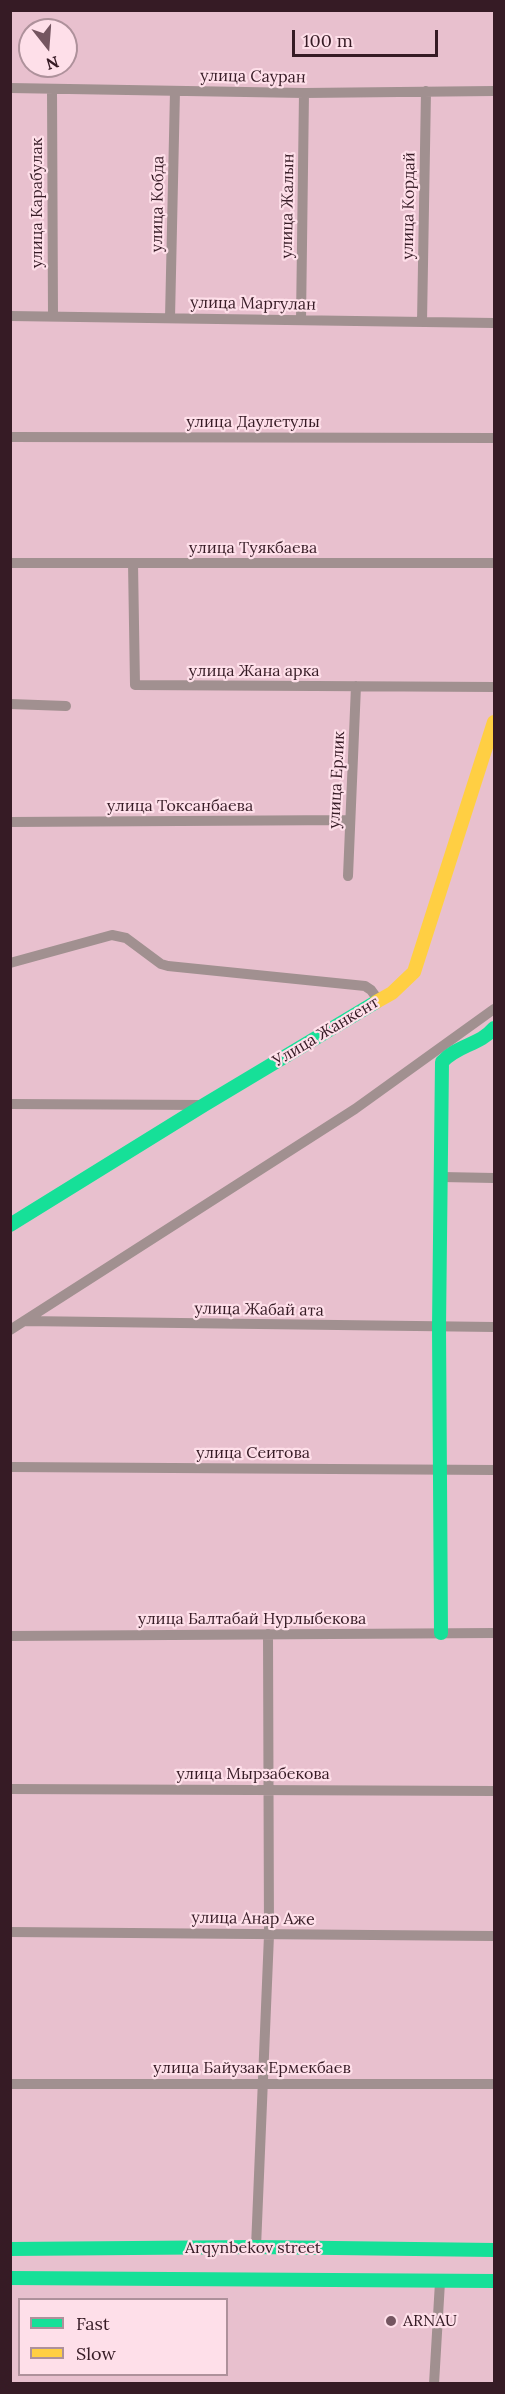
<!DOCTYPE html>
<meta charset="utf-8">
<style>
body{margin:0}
#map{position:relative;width:505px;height:2394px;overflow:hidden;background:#e8c0ce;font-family:Lora,serif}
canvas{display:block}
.frame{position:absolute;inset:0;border:12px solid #361b25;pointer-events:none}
.legend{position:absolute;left:18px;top:2298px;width:210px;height:78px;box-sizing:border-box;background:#fedfe9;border:2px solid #ae919b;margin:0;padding:8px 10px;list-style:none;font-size:18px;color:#361b25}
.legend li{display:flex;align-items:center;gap:12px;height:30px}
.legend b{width:30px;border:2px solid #ae919b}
.north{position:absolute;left:18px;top:18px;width:60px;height:60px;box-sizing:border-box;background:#fedfe9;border:2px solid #ae919b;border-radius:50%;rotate:163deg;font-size:16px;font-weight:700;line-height:24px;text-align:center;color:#361b25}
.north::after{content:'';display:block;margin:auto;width:21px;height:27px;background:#745560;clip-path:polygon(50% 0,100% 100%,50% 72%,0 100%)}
.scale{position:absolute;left:292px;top:30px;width:146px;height:27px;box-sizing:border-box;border:3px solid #361b25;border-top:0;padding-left:8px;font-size:18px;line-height:21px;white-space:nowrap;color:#361b25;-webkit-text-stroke:4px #fedfe9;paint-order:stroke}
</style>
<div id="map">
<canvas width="505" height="2394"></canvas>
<div class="frame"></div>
<ul class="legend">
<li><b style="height:8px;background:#16e098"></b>Fast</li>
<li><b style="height:8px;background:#ffcf43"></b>Slow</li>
</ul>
<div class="north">N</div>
<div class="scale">100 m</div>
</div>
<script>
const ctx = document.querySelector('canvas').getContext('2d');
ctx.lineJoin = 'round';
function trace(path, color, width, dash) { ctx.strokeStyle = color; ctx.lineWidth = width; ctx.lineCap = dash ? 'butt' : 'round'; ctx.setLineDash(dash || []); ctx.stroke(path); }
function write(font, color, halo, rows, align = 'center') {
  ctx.font = font + ' Lora,serif'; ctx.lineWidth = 4.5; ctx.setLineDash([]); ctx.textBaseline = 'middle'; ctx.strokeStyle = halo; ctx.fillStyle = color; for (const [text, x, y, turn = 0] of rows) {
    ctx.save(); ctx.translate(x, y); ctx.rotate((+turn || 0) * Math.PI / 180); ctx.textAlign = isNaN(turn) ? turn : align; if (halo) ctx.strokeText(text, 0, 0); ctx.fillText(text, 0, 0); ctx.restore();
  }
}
trace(new Path2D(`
 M10,88L304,93L494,91
 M52,89L53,316
 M10,316L494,323
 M170,318L175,91
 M301,320L304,93
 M422,322L426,91
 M10,437L494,438
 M10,563H494
 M133,563L135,685L494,687
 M10,704L66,706
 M10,822L350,820
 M348,876L356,686
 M10,963L112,935L126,938L161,964L168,966L365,986L371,990L379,1001
 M10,1104L204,1105
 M442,1177L494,1178
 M24,1321L494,1327
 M10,1330L355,1109L494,1009
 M10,1467L494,1470
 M10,1636L494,1633
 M10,1789L494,1791
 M10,1932L494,1936
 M10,2084H494
 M256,2247L269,1935L268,1634
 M434,2384L440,2282`), '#a19090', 10);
trace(new Path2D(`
 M10,1225L204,1105L376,1002
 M441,1633L439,1327L442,1062C457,1045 480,1045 494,1028
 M10,2249L256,2247L494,2250
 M10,2278L494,2281`), '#16e098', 14);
trace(new Path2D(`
 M376,1002L392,993L414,972L494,722`), '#ffcf43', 14);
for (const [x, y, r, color] of [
 [391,2321,6,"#745560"]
]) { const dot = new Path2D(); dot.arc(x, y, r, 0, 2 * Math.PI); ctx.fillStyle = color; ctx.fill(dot); trace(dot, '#fedfe9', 2); }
write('16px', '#361b25', '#fedfe9', [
 ["улица Сауран",253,77,1],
 ["улица Карабулак",37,203,-90],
 ["улица Кобда",158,204,-89],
 ["улица Жалын",288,206,-89],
 ["улица Кордай",409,206,-89],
 ["улица Маргулан",253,304,1],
 ["улица Даулетулы",253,422],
 ["улица Туякбаева",253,548],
 ["улица Жана арка",254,671],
 ["улица Ерлик",337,780,-87],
 ["улица Токсанбаева",180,806],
 ["Улица Жанкент",326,1032,-31],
 ["улица Жабай ата",259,1310,1],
 ["улица Сеитова",253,1453],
 ["улица Балтабай Нурлыбекова",252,1619],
 ["улица Мырзабекова",253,1774],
 ["улица Анар Аже",253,1919,1],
 ["улица Байузак Ермекбаев",252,2068],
 ["Arqynbekov street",253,2248]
]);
write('16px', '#361b25', '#fedfe9', [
 ["ARNAU",403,2321]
], 'left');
</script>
